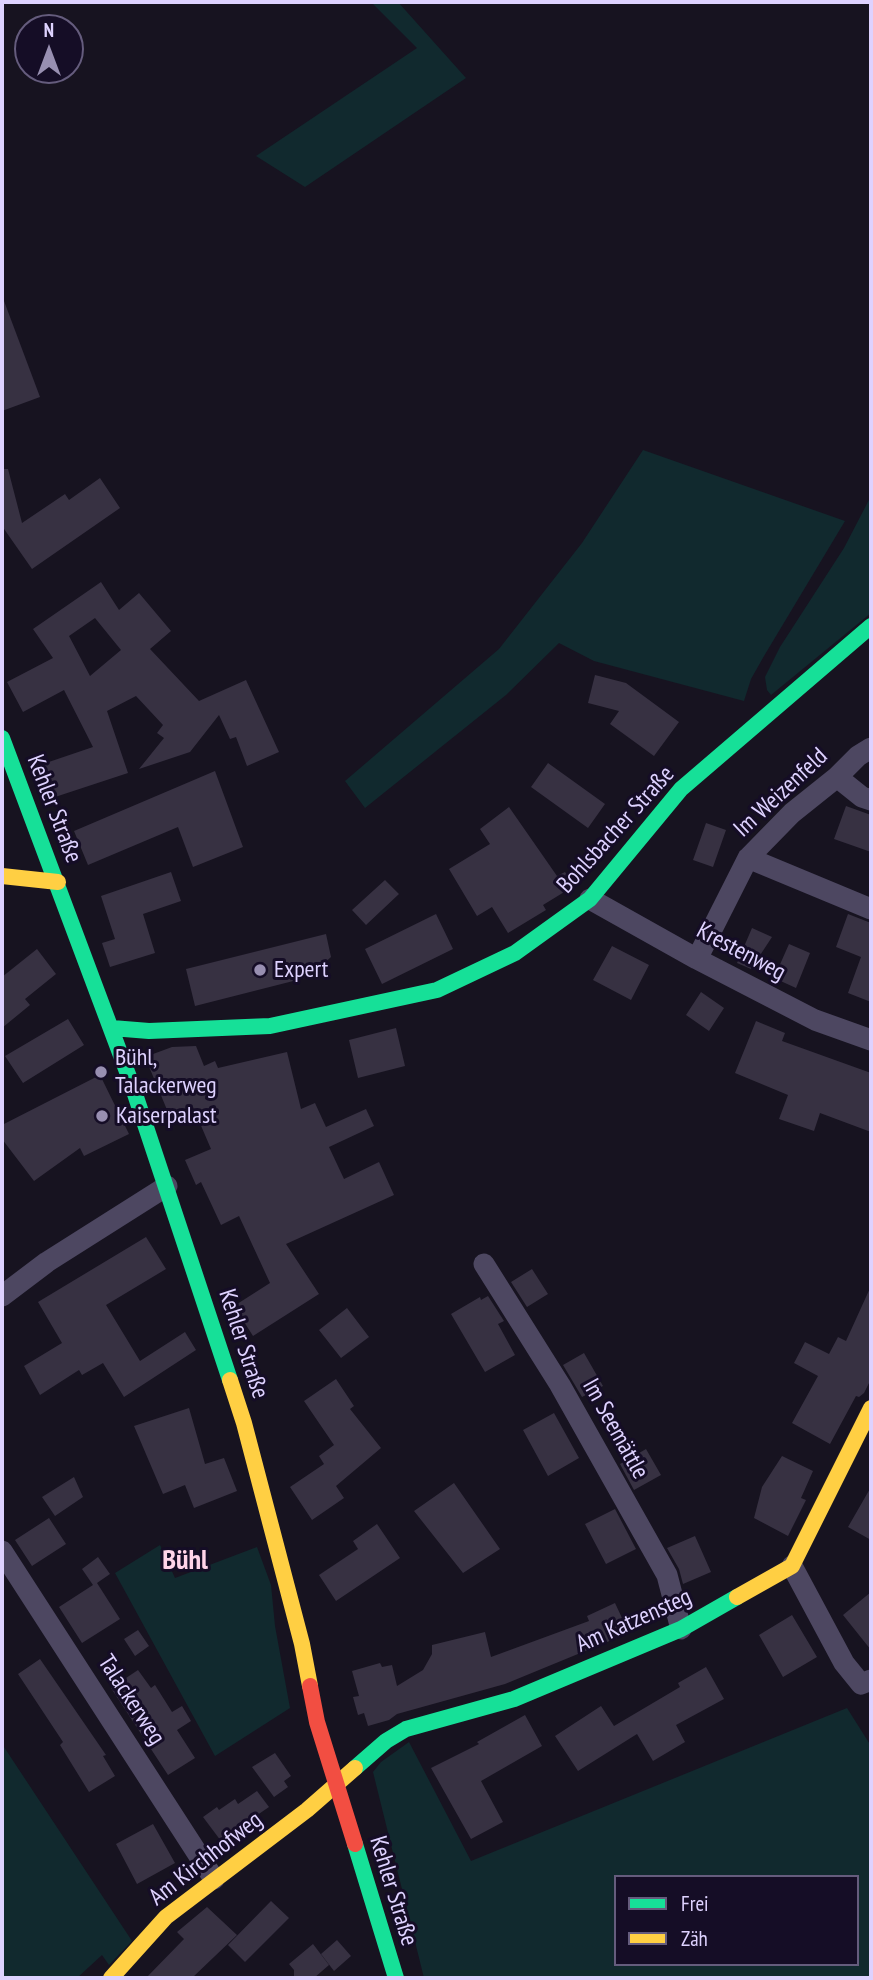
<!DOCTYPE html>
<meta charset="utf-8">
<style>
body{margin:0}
#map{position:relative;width:873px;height:1980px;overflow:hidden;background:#171320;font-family:"PT Sans Narrow",sans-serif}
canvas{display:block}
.frame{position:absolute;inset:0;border:4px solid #ded2ff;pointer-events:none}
.legend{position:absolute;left:614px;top:1875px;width:245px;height:91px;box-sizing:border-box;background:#150d26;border:2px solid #655c7d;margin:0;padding:9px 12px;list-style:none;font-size:21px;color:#ded2ff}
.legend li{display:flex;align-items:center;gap:14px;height:35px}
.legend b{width:35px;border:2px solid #655c7d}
.north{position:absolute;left:14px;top:14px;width:70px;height:70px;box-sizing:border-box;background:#150d26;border:2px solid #655c7d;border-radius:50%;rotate:0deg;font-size:19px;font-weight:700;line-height:28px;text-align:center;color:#ded2ff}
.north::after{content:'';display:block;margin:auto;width:24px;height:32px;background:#988fb1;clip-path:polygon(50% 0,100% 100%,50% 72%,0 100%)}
</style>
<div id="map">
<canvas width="873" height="1980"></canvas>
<div class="frame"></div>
<ul class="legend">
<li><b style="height:9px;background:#16e098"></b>Frei</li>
<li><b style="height:9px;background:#ffcf43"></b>Zäh</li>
</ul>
<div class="north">N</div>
</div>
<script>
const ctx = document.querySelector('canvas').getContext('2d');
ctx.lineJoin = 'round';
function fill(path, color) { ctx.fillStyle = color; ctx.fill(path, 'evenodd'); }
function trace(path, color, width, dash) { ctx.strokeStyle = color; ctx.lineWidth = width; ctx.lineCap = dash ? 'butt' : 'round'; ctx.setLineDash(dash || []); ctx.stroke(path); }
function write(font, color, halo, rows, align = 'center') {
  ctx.font = font + ' "PT Sans Narrow",sans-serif'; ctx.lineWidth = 6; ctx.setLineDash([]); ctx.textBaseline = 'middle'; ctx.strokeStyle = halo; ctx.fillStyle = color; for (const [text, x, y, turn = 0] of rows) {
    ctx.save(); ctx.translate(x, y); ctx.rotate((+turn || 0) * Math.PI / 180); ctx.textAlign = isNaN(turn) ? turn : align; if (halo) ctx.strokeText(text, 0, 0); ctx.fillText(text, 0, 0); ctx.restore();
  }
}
fill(new Path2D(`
 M371,2H398L466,78L305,187L256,156L417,48Z
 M643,450L845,521L764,656L751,679L744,701L594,661L559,643L506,695L365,808L345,781L499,649L582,543Z
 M871,496V613L771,695L767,690L765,677L780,647L844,548Z
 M160,1545L175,1578L257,1547L271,1585L275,1626L290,1708L215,1756L115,1573Z
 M847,1708L871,1746V1978H424L373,1772L381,1762L409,1742L471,1861ZM616,1877H857V1964H616Z
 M2,1744L132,1941L109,1965L102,1955L77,1978H2Z`), '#11292e');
fill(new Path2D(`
 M2,301H4L40,397L2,411Z
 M2,469H8L22,523L65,494L69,500L100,478L120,508L32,569L2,526Z
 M101,582L119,610L139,593L171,631L150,649L199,701L246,680L279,752L247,766L236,737L230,739L219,715L190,752L139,769L164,738L157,733L163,725L136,696L107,711L128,773L49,799L37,766L93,747L64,690L23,712L7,682L53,658L33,629ZM95,618L121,650L90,676L69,636Z
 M595,675L626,683L679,722L654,756L610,724L619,711L588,703Z
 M548,763L605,804L588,828L531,787Z
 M215,771L243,847L193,867L178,827L88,865L74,831Z
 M846,806L871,815V852L834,839Z
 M509,807L557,876L565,872L574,886L543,905L546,910L508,933L492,907L477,916L449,869L490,844L480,829Z
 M706,823L726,830L713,867L693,860Z
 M171,872L181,901L143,914L155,953L110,967L102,943L115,939L101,896Z
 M385,880L399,894L366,925L352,910Z
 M436,914L453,949L382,984L365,949Z
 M848,914L871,923V1002L848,993L861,957L836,947Z
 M752,928L772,937L751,969L737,963Z
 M326,934L331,957L309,977L195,1006L186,969Z
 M789,944L810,953L796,988L774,978Z
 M612,946L649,965L631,1000L593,980Z
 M37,949L56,974L25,999L30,1005L2,1028V977Z
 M701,992L724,1008L709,1031L686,1015Z
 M68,1019L84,1045L23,1083L5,1056Z
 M756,1021L785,1033L782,1041L871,1073V1132L820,1113L814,1131L779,1119L788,1095L735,1073Z
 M396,1028L405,1066L358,1078L349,1040Z
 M196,1046L204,1066L215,1061L218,1068L287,1052L301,1109L315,1103L326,1127L366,1109L374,1126L329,1147L344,1179L379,1162L394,1195L286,1244L319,1294L253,1336L234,1306L270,1283L239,1216L221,1225L201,1182L196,1185L185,1160L211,1149L193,1107L170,1117L145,1057L172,1047Z
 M100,1075L129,1134L84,1156L80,1148L34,1181L2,1139V1125Z
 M146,1237L166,1269L106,1305L140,1361L185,1332L196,1350L124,1397L103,1363L82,1375L79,1370L40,1395L24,1366L62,1343L38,1302Z
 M532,1269L548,1294L527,1307L511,1282Z
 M871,1286V1379L864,1393L859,1397L856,1396L830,1444L792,1423L818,1376L794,1363L805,1342L829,1354L838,1337L846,1341Z
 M488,1296L504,1321L498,1324L515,1355L485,1372L451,1314L480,1297L481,1300Z
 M347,1308L369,1337L341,1358L319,1330Z
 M584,1353L603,1386L582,1397L563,1365Z
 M336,1379L354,1406L350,1409L381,1448L336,1486L344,1498L312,1520L290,1487L324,1464L319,1456L334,1445L304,1401Z
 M189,1408L205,1464L224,1458L237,1491L194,1508L185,1485L163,1494L134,1426Z
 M554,1413L579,1458L548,1476L523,1430Z
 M646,1449L661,1475L634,1490L620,1464Z
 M782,1456L813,1471L801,1498L806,1500L788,1536L754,1518L762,1487Z
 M74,1477L83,1497L55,1516L42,1497Z
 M454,1483L500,1549L463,1573L414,1511Z
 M871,1487V1540L848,1527Z
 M615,1509L636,1549L606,1564L585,1524Z
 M49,1518L66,1544L32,1566L15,1540Z
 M377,1524L400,1558L336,1601L319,1575L358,1549L353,1541Z
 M695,1536L711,1572L683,1584L679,1569L667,1548Z
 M98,1557L110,1574L97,1583L120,1619L82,1643L59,1607L93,1585L82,1569Z
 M871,1592V1650L843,1615Z
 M615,1603L629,1633L505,1684L397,1714L389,1720L368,1726L364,1713L358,1715L353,1697L359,1696L352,1671L380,1663L382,1667L392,1665L397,1686L423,1670L432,1654V1645L485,1632L491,1657L589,1621L587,1616Z
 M792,1615L817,1657L783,1677L759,1635Z
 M138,1630L149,1646L135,1656L124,1639Z
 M40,1659L106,1755L103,1756L115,1776L89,1792L60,1745L63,1742L18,1674Z
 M706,1667L724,1699L676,1725L685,1742L653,1761L637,1734L578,1771L555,1736L601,1706L614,1726L680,1687L678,1683Z
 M138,1670L151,1688L155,1685L172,1712L182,1706L191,1721L177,1730L195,1758L168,1775L111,1688Z
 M525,1715L542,1746L481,1781L503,1822L471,1839L431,1768L479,1744L477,1742Z
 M275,1753L291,1776L284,1781L288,1787L274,1797L252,1767Z
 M257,1791L269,1807L250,1820L253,1824L224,1845L203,1817L217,1807L219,1810L235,1799L238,1804Z
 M153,1824L175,1863L137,1884L116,1844Z
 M271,1901L289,1918L245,1962L228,1945Z
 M207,1907L237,1935L192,1978H146L184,1939L177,1932Z
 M337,1940L351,1956L334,1971L321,1954Z
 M313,1944L329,1965L314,1978H294V1970L289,1964Z`), '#373142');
trace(new Path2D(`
 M837,777L862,797L871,800
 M748,858L871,909
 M590,899L697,959L815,1020L871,1040
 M697,959L748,858L792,813L837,777L858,756L871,748
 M484,1264L560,1385L667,1575L681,1629
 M2,1296L47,1262L167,1186
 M2,1551L214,1879
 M792,1566L844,1663L861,1684L871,1680`), '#4d4761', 21);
trace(new Path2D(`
 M2,738L132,1085L230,1380
 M112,1028L149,1031L270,1026L437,990L515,953L590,899L681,789L871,626
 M355,1768L386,1741L406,1729L514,1699L681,1629L737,1597
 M355,1844L396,1978`), '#16e098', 16);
trace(new Path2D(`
 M2,876L58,882
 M230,1380L244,1423L302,1644L310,1686
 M737,1597L792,1566L871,1408
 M111,1978L166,1917L307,1810L355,1768`), '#ffcf43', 16);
trace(new Path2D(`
 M310,1686L317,1722L355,1844`), '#f24e42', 16);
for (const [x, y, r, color] of [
 [260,970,7,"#988fb1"],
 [101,1072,7,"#988fb1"],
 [102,1116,7,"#988fb1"]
]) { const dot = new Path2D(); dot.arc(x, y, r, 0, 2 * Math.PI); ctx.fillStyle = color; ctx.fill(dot); trace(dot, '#150d26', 2.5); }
write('24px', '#ded2ff', '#150d26', [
 ["Im Weizenfeld",781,793,-43],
 ["Kehler Straße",54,809,69],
 ["Bohlsbacher Straße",616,830,-48],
 ["Krestenweg",741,952,28],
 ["Kehler Straße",243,1344,72],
 ["Im Seemättle",615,1429,61],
 ["Am Katzensteg",634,1621,-24],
 ["Talackerweg",131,1700,57],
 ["Am Kirchhofweg",206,1859,-38],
 ["Kehler Straße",393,1891,73]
]);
write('24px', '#ded2ff', '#150d26', [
 ["Expert",274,970],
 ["Bühl,",115,1058],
 ["Talackerweg",115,1086],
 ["Kaiserpalast",116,1116]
], 'left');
write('bold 28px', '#ffd4e9', '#150d26', [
 ["Bühl",185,1561]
]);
</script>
